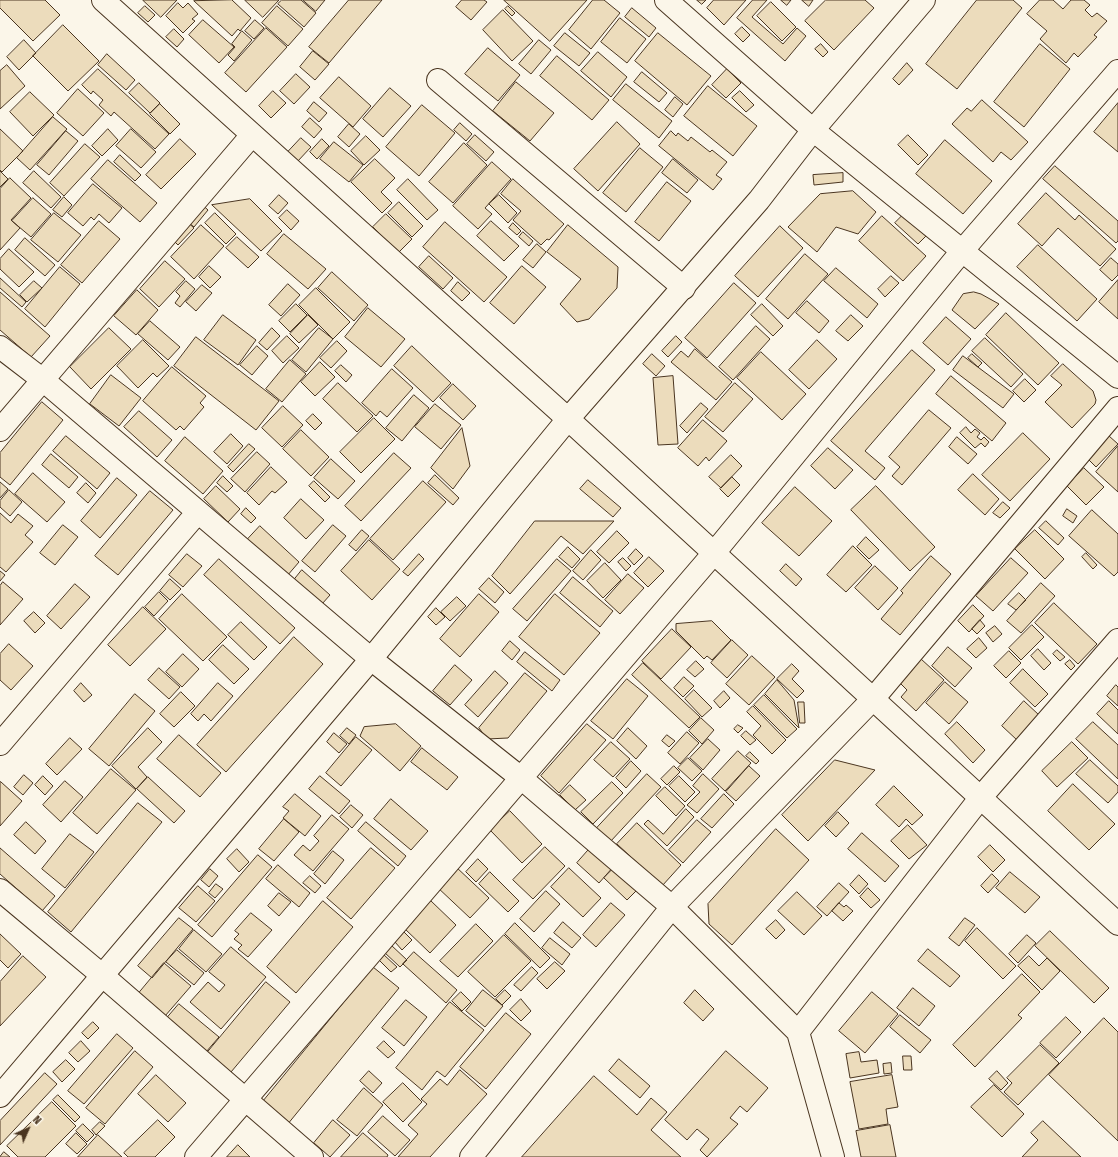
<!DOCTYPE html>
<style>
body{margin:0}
#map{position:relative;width:1118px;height:1157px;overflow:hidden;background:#fbf6e9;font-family:"Fira Sans Condensed",sans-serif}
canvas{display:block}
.north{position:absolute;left:8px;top:1109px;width:40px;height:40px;-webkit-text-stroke:3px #fbf6e9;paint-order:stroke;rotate:45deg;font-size:11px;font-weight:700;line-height:16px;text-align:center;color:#4a3520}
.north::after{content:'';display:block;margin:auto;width:14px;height:18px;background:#4a3520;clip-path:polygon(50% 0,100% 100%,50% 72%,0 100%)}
</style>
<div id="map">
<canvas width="1118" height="1157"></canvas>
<div class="north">N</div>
</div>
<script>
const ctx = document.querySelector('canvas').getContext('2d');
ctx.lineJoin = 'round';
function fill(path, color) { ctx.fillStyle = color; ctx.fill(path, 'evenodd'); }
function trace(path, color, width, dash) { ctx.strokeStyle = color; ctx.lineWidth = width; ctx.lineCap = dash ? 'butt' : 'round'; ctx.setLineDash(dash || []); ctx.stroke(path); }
const building = new Path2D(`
 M0,0H45L60,15L33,41L0,8Z
 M143,0H177L161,17Z
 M232,0L251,18L240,31L238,29L232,36L194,1Z
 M245,0H279L263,17Z
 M282,0H301L316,13L304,27L278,4Z
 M303,0H325L316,11Z
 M349,0H382L329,63L309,47Z
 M462,0H484L487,2L471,20L456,7Z
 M504,0H587L550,41Z
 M593,0H604L620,13L591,49L569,30Z
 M697,0H706L702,4Z
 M714,0H746L724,25L707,8Z
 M753,0H767L752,17L783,44L797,28L806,36L785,61L737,18Z
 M781,0H791L787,5Z
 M802,0H813L809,6Z
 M826,0H865L874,8L834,50L805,21Z
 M977,0H1013L1022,8L957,89L926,64Z
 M1040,0H1053L1063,9L1071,0H1084L1090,5L1085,10L1092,17L1097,13L1107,21L1094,35L1097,37L1078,57L1074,53L1066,63L1040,39L1047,31L1027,14Z
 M771,2L796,27L782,41L757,16Z
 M178,3L183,8L188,3L198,14L192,19L195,21L183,33L166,16Z
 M145,6L155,15L148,22L138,13Z
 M277,6L303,29L288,46L262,23Z
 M508,6L515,13L512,16L505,9Z
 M632,8L656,28L649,37L625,17Z
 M503,10L533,41L512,61L483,30Z
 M620,18L646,39L627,63L601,42Z
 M203,20L234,47L219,63L189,35Z
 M255,20L264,28L254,39L245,31Z
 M63,25L99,61L68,91L33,56Z
 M742,27L750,35L743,42L735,34Z
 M266,28L287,47L246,92L225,73Z
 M174,29L184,39L177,47L166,37Z
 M242,31L252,40L234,61L228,55L235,47L232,44Z
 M565,33L590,53L579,66L554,46Z
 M658,33L711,76L687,105L635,61Z
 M24,40L36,53L19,70L7,57Z
 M539,40L551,50L531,74L519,64Z
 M821,44L828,52L823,57L815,49Z
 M1040,44L1070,69L1024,127L994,102Z
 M488,48L520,75L498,101L465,74Z
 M313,51L329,64L315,80L300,67Z
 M598,52L627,77L611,97L581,71Z
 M107,54L135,80L126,90L98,65Z
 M557,56L609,100L592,120L540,76Z
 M907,63L913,70L899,85L893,79Z
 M7,65L25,86L0,109V71Z
 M98,69L169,134L155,149L114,112L111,116L99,105L103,100L93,91L91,94L82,85Z
 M727,69L741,83L726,98L712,85Z
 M642,72L667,93L659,102L634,82Z
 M296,74L310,87L294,104L280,91Z
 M339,77L371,106L353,127L320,98Z
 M516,82L554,113L530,141L493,111Z
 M139,83L160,103L150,113L129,93Z
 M626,84L672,121L659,138L613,100Z
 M708,86L757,126L733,156L684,116Z
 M390,88L411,106L383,137L363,119Z
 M78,89L104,113L83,136L57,113Z
 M273,91L286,103L271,118L259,106Z
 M740,91L754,105L746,112L732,98Z
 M30,92L54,115L33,136L10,112Z
 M675,97L683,104L673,117L665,110Z
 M982,100L1028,142L1011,160L1001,152L993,162L952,124L967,108L971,111Z
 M314,102L327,113L319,122L307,111Z
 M1118,103V152L1094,132Z
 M160,104L180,124L170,134L150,114Z
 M422,105L455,133L419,176L386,147Z
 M53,117L67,129L30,170L17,158Z
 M310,118L322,129L314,138L302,127Z
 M617,122L640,144L598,191L574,169Z
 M460,123L472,134L466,141L454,130Z
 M349,124L360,134L349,147L338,137Z
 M0,129L23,151L2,172L0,170Z
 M108,129L118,140L102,156L92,146Z
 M131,129L156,152L141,168L116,146Z
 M66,131L78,141L49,175L37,165Z
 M671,131L676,136L678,133L688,141L691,137L710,152L712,150L727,162L716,175L722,179L713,190L659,146Z
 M475,135L494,152L486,161L467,144Z
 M908,135L928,155L918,165L898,145Z
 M366,136L380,150L364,165L351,151Z
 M301,138L311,147L297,162L287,153Z
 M180,139L196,154L161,189L146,175Z
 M322,139L329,146L317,159L310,152Z
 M945,140L992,181L963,214L916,174Z
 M334,142L363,165L349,182L320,159Z
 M464,143L487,165L453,203L429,182Z
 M85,144L100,157L64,196L50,183Z
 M640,148L663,167L626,212L603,193Z
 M120,155L141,175L135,181L114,162Z
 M375,159L395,178L381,192L392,203L382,213L351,182Z
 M673,159L698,180L687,193L662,173Z
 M108,160L157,203L140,222L91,179Z
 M492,162L511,179L485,208L492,214L478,229L453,206Z
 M1055,166L1118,221V241L1116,243L1043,179Z
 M0,171L8,179L0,187Z
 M34,171L61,197L51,208L23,183Z
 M843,173V182L814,185L813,175Z
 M10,178L31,198L11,220L20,228L0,250V189Z
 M408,179L438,210L427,220L397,190Z
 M513,179L564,224L549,240L547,239L541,245L513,220L521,211L501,194Z
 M667,182L691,201L659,241L635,222Z
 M93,184L122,208L109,223L99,214L94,220L91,217L83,226L68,213Z
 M853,191L876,212L858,234L836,227L817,252L788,227L820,194Z
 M1046,193L1075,220L1079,215L1116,249L1100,266L1058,228L1042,246L1018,224Z
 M279,195L288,203L278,214L269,206Z
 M499,195L517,213L508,223L489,204Z
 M64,197L72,205L62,217L53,210Z
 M33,198L51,214L31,237L12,221Z
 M250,199L282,231L261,251L212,205Z
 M198,201L208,210L194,227L182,217Z
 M399,202L423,226L412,237L388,213Z
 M287,210L299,221L291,230L279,218Z
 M54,213L81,235L58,262L31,240Z
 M215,213L236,234L226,244L205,223Z
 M386,214L412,239L398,253L373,227Z
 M903,215L926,236L918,244L895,223Z
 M882,216L926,256L903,281L859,241Z
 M183,218L194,228L178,245L168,235Z
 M99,221L120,239L82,283L61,265Z
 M491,221L519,246L504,261L477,236Z
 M445,222L507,277L484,302L423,247Z
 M513,223L521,231L517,235L509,228Z
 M201,225L224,246L194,279L171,257Z
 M568,225L618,267L617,288L589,319L577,322L560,304L581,279L547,252Z
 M780,226L803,248L758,297L735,276Z
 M523,232L533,241L529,246L519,237Z
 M284,234L326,269L308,289L267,254Z
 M237,237L259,257L248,268L226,248Z
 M25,238L55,265L45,276L15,250Z
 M537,244L546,252L533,268L523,260Z
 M1038,245L1097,299L1077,321L1017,267Z
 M9,249L34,272L19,287L0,269V259Z
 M805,254L828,274L788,319L766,299Z
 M429,256L453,278L443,289L419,267Z
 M1111,258L1118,264V275L1112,281L1100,270Z
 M165,261L185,279L159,307L140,289Z
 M209,266L221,277L210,288L199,277Z
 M522,266L546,287L514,324L490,303Z
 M60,267L80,284L45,327L25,309Z
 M836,268L878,304L867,318L824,281Z
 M332,272L368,305L354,321L318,288Z
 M891,276L899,283L885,297L878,289Z
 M0,278L26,302L22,307L0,288Z
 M1118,280V319L1099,302Z
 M34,281L42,288L27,302L20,295Z
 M186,281L195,289L180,307L175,303L180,296L176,292Z
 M458,282L470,293L462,301L451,291Z
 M734,283L756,303L707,358L685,338Z
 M288,284L300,295L281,316L269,305Z
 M202,285L212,293L196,311L186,302Z
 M316,288L350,322L333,339L299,305Z
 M137,290L158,310L136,335L114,316Z
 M0,292L50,336L31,357L0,330Z
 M974,292L981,294L999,304L975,329L952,310L963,294Z
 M807,301L829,321L819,333L796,313Z
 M296,304L307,315L290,332L279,321Z
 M762,304L783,326L773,336L751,315Z
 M368,308L405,339L381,367L345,337Z
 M1006,313L1059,363L1038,385L986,335Z
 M223,315L256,340L238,365L204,340Z
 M308,315L318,325L299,343L290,334Z
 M851,315L863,326L848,341L836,331Z
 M946,317L971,339L948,365L923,343Z
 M150,321L180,347L168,360L138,334Z
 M756,326L770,339L733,380L719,367Z
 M109,328L131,349L91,389L70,367Z
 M272,328L280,336L267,350L259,343Z
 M319,328L333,339L306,372L292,360Z
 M287,336L299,348L283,363L272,351Z
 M676,336L682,342L668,357L662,351Z
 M196,337L279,401L256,430L174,366Z
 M985,338L1023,374L1011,387L972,351Z
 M143,340L169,366L157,377L153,373L138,388L117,366Z
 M817,340L837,359L809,389L789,370Z
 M337,341L347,351L331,368L320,358Z
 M257,346L268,356L252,375L240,365Z
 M412,346L451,383L433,402L394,366Z
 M695,349L732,382L716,400L671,362L681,351L688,357Z
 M912,350L935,370L865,451L885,468L875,480L831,441Z
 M761,352L806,394L782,420L737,378Z
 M652,354L665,366L656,376L643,364Z
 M972,354L982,363L978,367L968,358Z
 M963,356L1014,394L1003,408L953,370Z
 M290,360L306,374L282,402L266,389Z
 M320,362L335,377L315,396L301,382Z
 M1063,364L1093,391L1096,400L1095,404L1072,428L1045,402L1062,385L1051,376Z
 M341,365L352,375L346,382L335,371Z
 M172,367L206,396L200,403L204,407L184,430L180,426L176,430L143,401Z
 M392,369L413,388L387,417L380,411L376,416L362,403Z
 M111,375L141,398L119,426L90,404Z
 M673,376L678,444L658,445L653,378Z
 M951,376L1006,423L992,441L936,394Z
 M1025,379L1036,390L1024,402L1013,391Z
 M338,383L373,416L357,432L323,399Z
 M735,383L753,399L723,432L705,417Z
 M453,384L476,406L463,420L440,398Z
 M414,395L429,408L402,441L386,428Z
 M42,402L63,420L10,485L0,477V453Z
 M701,403L708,409L687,433L680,426Z
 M435,404L461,425L441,449L415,427Z
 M283,406L303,425L282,447L262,428Z
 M929,410L951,428L902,485L892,476L900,467L889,457Z
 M139,411L172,440L157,457L124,427Z
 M313,414L322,423L315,430L306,421Z
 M374,418L395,439L361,473L340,452Z
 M703,420L727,441L709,461L706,457L698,466L678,448Z
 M966,427L971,433L975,429L980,433L977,437L981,440L984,437L989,442L985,447L981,443L975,448L960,433Z
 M462,428L470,466L453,489L431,468Z
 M301,430L329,457L311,476L283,449Z
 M1023,433L1050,459L1010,501L982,475Z
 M231,434L243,446L227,464L214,452Z
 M66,436L110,473L97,489L53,451Z
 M1109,436L1118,444L1096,467L1087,458Z
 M185,437L223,471L203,494L165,461Z
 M957,437L977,454L968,464L949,447Z
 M249,444L255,449L233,472L228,467Z
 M1118,446V492L1096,472Z
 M828,448L853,470L835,489L811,466Z
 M257,452L270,464L245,492L231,479Z
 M394,453L411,468L361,521L345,506Z
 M51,454L78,477L69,488L42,465Z
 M731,455L742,466L721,488L709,477Z
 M331,459L355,481L338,499L314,478Z
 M271,467L287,482L275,493L272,491L259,505L247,493Z
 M1084,468L1104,487L1086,505L1067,486Z
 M33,473L65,502L47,522L15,494Z
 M973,474L999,499L985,515L958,490Z
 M435,475L459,498L453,505L428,483Z
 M223,476L233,486L227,492L217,483Z
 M732,477L740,485L728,497L720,489Z
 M117,478L137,495L100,538L81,521Z
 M588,480L621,508L613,517L580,489Z
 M314,481L330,497L325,502L309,486Z
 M423,481L446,502L393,560L370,539Z
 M0,482L8,489L0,498Z
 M86,483L96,493L88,503L77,493Z
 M216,486L240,509L228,522L204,499Z
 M876,486L935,547L910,571L851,510Z
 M795,487L832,521L799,556L762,523Z
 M9,490L22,502L10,516L0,507V501Z
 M150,491L173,510L118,575L95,556Z
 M301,499L324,520L306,539L284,518Z
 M1003,502L1010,508L1000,518L993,513Z
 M246,508L256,518L251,523L241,514Z
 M1067,509L1077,516L1073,523L1063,516Z
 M1092,510L1118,534V572L1114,576L1069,536Z
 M0,513L11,523L18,514L33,526L25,535L33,542L6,572L0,567Z
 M535,521H614L583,554L561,536L510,594L492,576Z
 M1046,521L1064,538L1058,545L1039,528Z
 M63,525L78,537L55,565L40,553Z
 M333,525L346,536L315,572L302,561Z
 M260,526L299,562L287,576L247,540Z
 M362,530L369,536L356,551L349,545Z
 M1035,530L1064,559L1045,579L1015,549Z
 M617,531L629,543L609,563L597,552Z
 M866,537L879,550L869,559L857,547Z
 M369,540L400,569L372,600L341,571Z
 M853,546L872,565L846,592L827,575Z
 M568,547L580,559L572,568L559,557Z
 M636,549L643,556L634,565L628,558Z
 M591,550L601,560L583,580L573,571Z
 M1086,553L1097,565L1093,569L1082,557Z
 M187,554L202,566L183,587L169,575Z
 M419,554L424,559L408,576L403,572Z
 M931,556L951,574L900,635L881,619L903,593L901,591Z
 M649,557L664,571L648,587L634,573Z
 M623,558L631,566L626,571L618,562Z
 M1011,558L1028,573L993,611L976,596Z
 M219,559L295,628L280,644L204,575Z
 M557,559L571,571L527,621L513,609Z
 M605,563L621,580L603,598L587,581Z
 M786,564L802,579L796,586L780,571Z
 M875,566L898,588L878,610L855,588Z
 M302,570L330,595L322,604L294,580Z
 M0,571L5,575L0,581Z
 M628,574L644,588L620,614L605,600Z
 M573,577L613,611L600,627L560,593Z
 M489,578L504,592L495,603L479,589Z
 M170,579L181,589L170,600L160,591Z
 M3,582L23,599L0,625V586Z
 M1041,583L1055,596L1021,633L1007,621Z
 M75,584L90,597L61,629L47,616Z
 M159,592L168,601L154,616L145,607Z
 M1019,593L1026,600L1016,610L1008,604Z
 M182,594L227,637L203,661L159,619Z
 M479,594L499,612L460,657L440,639Z
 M555,594L600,633L564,675L519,637Z
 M457,597L466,606L450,621L441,612Z
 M1054,603L1097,644L1078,664L1035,623Z
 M973,605L984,616L969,632L958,621Z
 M143,607L166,629L130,666L108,645Z
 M436,608L445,617L436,625L428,617Z
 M34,612L45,623L35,633L24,621Z
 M980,620L985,626L977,634L972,629Z
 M712,621L731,640L712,660L707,656L704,659L676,631V624Z
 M241,622L267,647L254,660L228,635Z
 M1032,625L1044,637L1021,660L1009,648Z
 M995,626L1002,634L993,642L986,633Z
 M672,629L691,647L661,679L642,661Z
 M294,637L323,664L226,772L197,745Z
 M979,638L987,648L976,658L967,649Z
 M732,640L748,655L727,678L711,663Z
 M510,641L520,650L512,660L502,651Z
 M9,644L33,666L11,690L0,680V654Z
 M223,645L249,669L234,684L209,660Z
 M948,647L972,668L955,687L932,666Z
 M1038,649L1051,663L1044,670L1031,656Z
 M1057,650L1065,657L1060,661L1053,654Z
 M1009,651L1021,663L1006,678L994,666Z
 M525,652L560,680L552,691L517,662Z
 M183,654L199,669L182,687L166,672Z
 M752,656L775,677L749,705L726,684Z
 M921,659L944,680L916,711L901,697L907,690L900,683Z
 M1070,660L1075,666L1071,670L1065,664Z
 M696,661L704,669L695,677L687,670Z
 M643,663L700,717L689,728L632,675Z
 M792,664L799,671L792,679L804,691L797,698L777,679Z
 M455,665L472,680L450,705L433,691Z
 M159,668L180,687L169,699L148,680Z
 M1023,669L1048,694L1035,707L1010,683Z
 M495,671L508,683L478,717L465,705Z
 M525,673L547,691L508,738L487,739L479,728Z
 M684,677L694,686L683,697L674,688Z
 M627,679L648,696L613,739L591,721Z
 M777,680L794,700L799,728L765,694Z
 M945,682L968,702L949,724L926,703Z
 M81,683L92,695L84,702L74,691Z
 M218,683L233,696L211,721L204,714L198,721L191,714Z
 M1116,685L1118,687V706L1107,696Z
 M694,690L712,708L702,717L685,699Z
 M724,691L730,698L720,708L714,701Z
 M181,692L195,706L174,727L160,714Z
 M135,694L155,711L109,766L89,749Z
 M764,695L797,729L787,738L754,705Z
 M1024,701L1039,715L1017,740L1002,726Z
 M1109,701L1118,710V734L1097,714Z
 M798,702H804L805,723H800Z
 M753,706L786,740L772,754L753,735L761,726L747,712Z
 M701,718L714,730L702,744L689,731Z
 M957,722L985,750L973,763L945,734Z
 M1093,722L1118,745V779L1076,739Z
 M396,724L421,746L400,771L360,736L364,727Z
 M587,724L606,740L559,793L541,776Z
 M738,725L743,728L738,733L734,729Z
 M148,728L162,742L138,767L147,777L136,789L112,766Z
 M347,728L356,735L349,744L340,736Z
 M628,728L647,746L636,759L617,741Z
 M746,731L756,740L750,745L741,736Z
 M687,732L699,743L680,764L668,753Z
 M334,733L347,744L339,753L327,742Z
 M179,735L221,773L200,797L157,759Z
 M667,735L675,741L669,747L662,741Z
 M356,737L372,750L341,786L326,773Z
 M70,738L82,749L57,775L46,764Z
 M708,739L720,750L703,770L690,758Z
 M611,742L630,759L613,777L594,760Z
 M1072,742L1088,758L1057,787L1042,771Z
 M422,748L458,777L447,790L411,762Z
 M738,751L751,763L725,791L712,779Z
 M750,752L759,761L756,764L746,756Z
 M688,758L702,771L692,781L678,768Z
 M835,760L875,770L808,841L782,815Z
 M1090,760L1118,786V792L1108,803L1076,774Z
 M631,761L641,771L626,788L616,778Z
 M674,766L680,772L667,785L661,779Z
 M749,766L760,776L736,801L726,792Z
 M111,769L136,790L97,834L73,813Z
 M647,774L661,787L610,842L596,829Z
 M703,774L719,789L697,813L687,805L700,792L693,786Z
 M24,775L33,783L23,795L14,787Z
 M43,776L53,786L45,795L35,785Z
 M320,776L350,801L339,814L309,789Z
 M679,776L695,792L685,802L669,786Z
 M148,777L185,811L174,823L137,789Z
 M65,781L83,797L61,822L43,805Z
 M1,782L22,801L0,826V782Z
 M612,782L623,793L593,824L581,812Z
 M1073,784L1115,824L1089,850L1048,811Z
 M570,785L586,800L575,810L560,795Z
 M894,786L923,815L912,825L906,819L899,827L876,805Z
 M665,787L685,806L676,816L656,796Z
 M295,794L321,816L305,836L283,818L289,811L283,807Z
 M724,794L734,804L712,828L701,819Z
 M391,799L428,831L411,850L374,819Z
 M138,803L162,822L71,932L48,912Z
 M351,805L363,815L352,828L340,817Z
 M686,809L694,817L667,846L644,824L648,820L663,834Z
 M510,811L542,844L522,863L490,830Z
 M838,812L849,823L836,837L825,826Z
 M332,815L349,829L313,871L294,855L303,845L310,851L319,841L314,836Z
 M284,819L299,832L274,861L259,849Z
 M697,820L711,832L683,863L669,850Z
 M26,822L46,841L35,854L14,835Z
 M366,822L406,856L398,866L358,831Z
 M637,823L681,865L662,886L617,844Z
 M908,825L927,845L909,859L891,841Z
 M776,829L809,860L732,945L709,924L708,904Z
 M862,833L899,866L885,882L848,849Z
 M70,834L94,852L65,888L42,869Z
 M990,845L1005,860L993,872L978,857Z
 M592,846L614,866L599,883L577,863Z
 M545,847L565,866L533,899L513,880Z
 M0,848L55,896L42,911L0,874Z
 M371,848L395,868L351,919L327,898Z
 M237,849L249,862L239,872L227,859Z
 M333,851L344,860L325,884L314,874Z
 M258,855L272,867L212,937L198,925Z
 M478,859L488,869L476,882L466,872Z
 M619,863L642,885L627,900L604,878Z
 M278,865L310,893L299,907L266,879Z
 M455,866L489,898L470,918L436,886Z
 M569,868L601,898L583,917L551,887Z
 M210,869L218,876L209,887L201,880Z
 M490,872L519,901L508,912L479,884Z
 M1010,872L1040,897L1025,913L996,888Z
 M992,874L999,881L988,893L981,886Z
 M859,875L868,884L859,894L850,885Z
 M310,876L321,886L315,893L303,883Z
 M839,883L849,892L827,916L817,907Z
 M216,884L223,889L215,898L209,893Z
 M198,886L215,901L196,922L179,908Z
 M868,888L880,900L871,908L860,897Z
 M546,891L560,904L534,932L520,919Z
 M797,892L822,916L804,935L778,911Z
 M279,893L291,902L279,916L268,906Z
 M430,900L456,925L430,953L404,928Z
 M323,901L353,927L296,993L267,967Z
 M611,903L625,915L596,947L583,935Z
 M839,903L844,907L846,905L853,911L843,921L832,911Z
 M251,913L272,930L248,957L238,949L242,945L234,939L239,934L235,931Z
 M179,918L193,929L152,978L138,966Z
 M965,918L975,925L959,946L949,938Z
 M776,920L785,930L776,939L766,929Z
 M563,922L581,938L572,948L554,933Z
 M515,923L550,958L540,968L505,934Z
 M476,924L493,941L458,977L440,961Z
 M977,928L1016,966L1003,979L965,941Z
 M194,930L222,954L206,972L179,949Z
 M1050,931L1109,988L1094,1003L1035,946Z
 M404,932L412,940L402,950L395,942Z
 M0,934L21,954L8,968L0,960Z
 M504,935L531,961L495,997L468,972Z
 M1027,935L1036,943L1018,963L1009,954Z
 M550,938L570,954L562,965L542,948Z
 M391,945L407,960L400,967L384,952Z
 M231,947L266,977L221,1029L190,1002L208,982L219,992L225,985L209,972Z
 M928,949L960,976L950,987L918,961Z
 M177,950L204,973L194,985L166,962Z
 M414,952L457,990L446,1003L403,964Z
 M383,954L397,967L391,972L378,959Z
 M23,956L46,977L0,1026V982Z
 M1029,956L1039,966L1047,958L1060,971L1042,990L1018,966Z
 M555,962L565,971L547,989L537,979Z
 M164,963L191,986L165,1016L139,993Z
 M373,967L399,988L287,1125L261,1104Z
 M532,967L538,973L521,991L514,985Z
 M1022,974L1040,992L1018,1015L1022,1018L975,1067L953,1045Z
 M266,982L290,1002L231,1072L207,1053Z
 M913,988L935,1006L919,1026L897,1008Z
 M483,990L503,1006L485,1027L466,1011Z
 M505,990L511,996L502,1005L496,999Z
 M695,990L714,1009L703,1021L684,1003Z
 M461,992L471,1002L462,1011L452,1001Z
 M872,992L898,1014L865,1053L839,1031Z
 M521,999L531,1011L521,1021L510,1010Z
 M406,1000L427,1017L404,1046L382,1028Z
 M450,1002L484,1030L445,1077L437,1071L422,1090L396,1068Z
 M179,1004L219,1037L206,1052L167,1018Z
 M506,1013L531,1034L486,1089L460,1067Z
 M900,1015L931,1040L920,1053L890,1027Z
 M1066,1017L1081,1032L1056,1058L1040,1043Z
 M1104,1018L1118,1032V1141L1049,1075Z
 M93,1022L99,1028L88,1039L82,1033Z
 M117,1034L133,1048L84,1104L68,1091Z
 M81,1041L90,1051L78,1062L69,1053Z
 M384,1041L395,1052L388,1058L377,1048Z
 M1040,1045L1059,1063L1018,1105L1004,1092L1012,1083L1007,1078Z
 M135,1051L153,1067L105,1124L86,1108Z
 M726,1051L768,1088L747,1112L740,1106L730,1118L738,1124L707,1157L700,1150L709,1139L697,1129L687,1140L665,1120Z
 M859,1052L861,1062L877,1060L879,1073L850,1078L846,1054Z
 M903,1056H911L912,1070H904Z
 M619,1059L650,1086L640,1098L609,1071Z
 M66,1060L75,1069L62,1082L53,1072Z
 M891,1063L892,1073L884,1074L883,1064Z
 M460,1070L487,1094L430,1157H398L418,1134L408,1125L427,1104L421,1099L440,1079L447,1085Z
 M369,1071L382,1083L373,1093L360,1081Z
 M997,1071L1008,1083L1001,1090L989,1079Z
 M45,1073L57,1084L0,1145V1121Z
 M156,1075L186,1103L168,1122L138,1094Z
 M892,1075L898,1107L886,1109L888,1124L859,1129L850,1082Z
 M594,1076L637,1115L651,1098L667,1112L651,1130L681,1157H522Z
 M403,1083L422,1102L403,1122L383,1102Z
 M994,1085L1024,1114L1002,1137L971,1107Z
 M364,1088L383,1105L357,1136L337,1120Z
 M58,1095L80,1117L75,1122L53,1100Z
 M52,1102L76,1126L45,1157H18L7,1146Z
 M383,1116L410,1140L395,1156L368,1132Z
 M158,1120L175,1137L155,1157H128L124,1153Z
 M333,1120L350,1135L330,1157L314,1143Z
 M1043,1121L1081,1157H1022L1038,1140L1031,1133Z
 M100,1122L105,1126L96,1135L92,1130Z
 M83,1124L94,1135L87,1142L76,1131Z
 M890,1125L896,1157H861L856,1131Z
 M76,1133L87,1144L77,1154L66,1144Z
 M363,1133L388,1155L387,1157H341Z
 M98,1135L122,1157H78Z
 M238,1145L250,1157H227Z
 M4,1152L10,1157H0Z`);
fill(building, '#ecdcbc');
trace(building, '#4a3520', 1);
const minor = new Path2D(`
 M666,0L813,130L1118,377
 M438,80L684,288
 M0,347L43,380L371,659L521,778L672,907L798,1032L833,1157
 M0,430L252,135
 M0,744L197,513
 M0,890L103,976L312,1157
 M798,1032L981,797L1118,640
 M196,1157L714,553L962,251L1118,71
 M471,1157L672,907L873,699L1118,408`);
const tertiary = new Path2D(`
 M103,0L568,419L1118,924
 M0,1096L371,659L568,419L759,200L813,130L924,0`);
trace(minor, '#4a3520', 24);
trace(tertiary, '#4a3520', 24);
trace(minor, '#fbf6e9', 22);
trace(tertiary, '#fbf6e9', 22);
</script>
